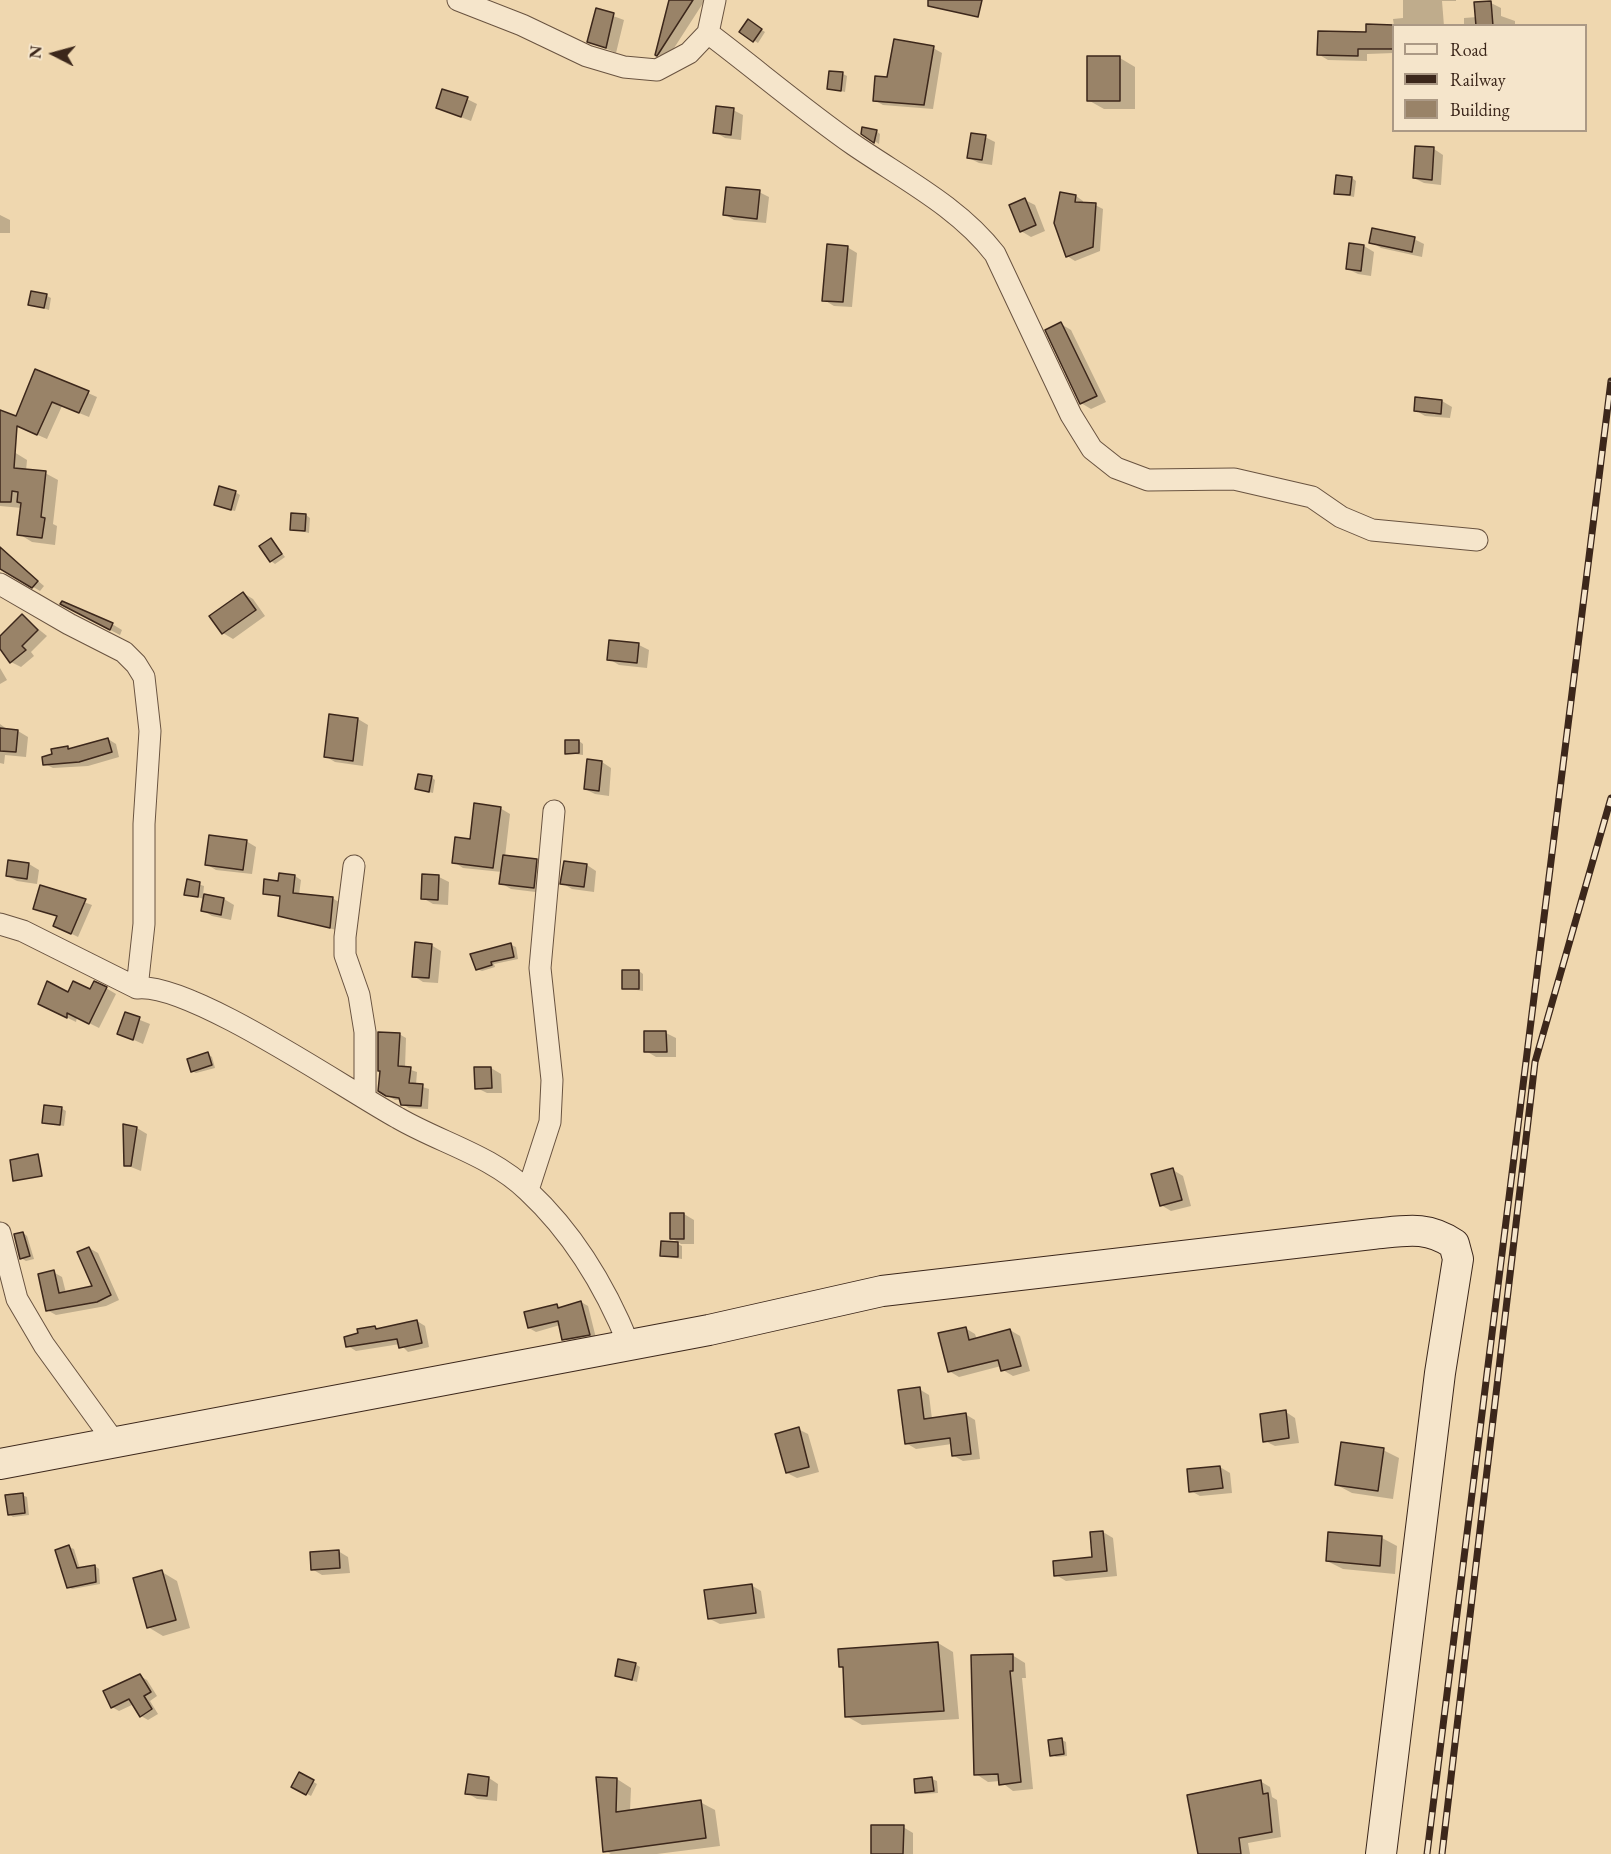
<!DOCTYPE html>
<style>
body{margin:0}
#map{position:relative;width:1611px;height:1854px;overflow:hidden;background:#efd7af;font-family:"EB Garamond",serif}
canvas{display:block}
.legend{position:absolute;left:1392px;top:24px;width:195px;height:108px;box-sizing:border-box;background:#f5e5cb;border:2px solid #ab9985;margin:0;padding:8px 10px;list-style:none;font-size:18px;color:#3c271b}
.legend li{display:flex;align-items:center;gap:12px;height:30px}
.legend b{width:30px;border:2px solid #ab9985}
.north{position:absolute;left:24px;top:24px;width:60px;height:60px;-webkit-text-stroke:4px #f5e5cb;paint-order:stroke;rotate:276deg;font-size:16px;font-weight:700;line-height:24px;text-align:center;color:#3c271b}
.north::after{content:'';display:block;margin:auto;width:21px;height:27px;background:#3c271b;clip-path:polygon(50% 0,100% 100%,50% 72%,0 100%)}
</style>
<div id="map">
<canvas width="1611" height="1854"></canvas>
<ul class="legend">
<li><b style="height:8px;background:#f5e5cb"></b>Road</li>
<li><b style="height:8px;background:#3c271b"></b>Railway</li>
<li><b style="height:16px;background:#998368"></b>Building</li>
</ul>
<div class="north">N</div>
</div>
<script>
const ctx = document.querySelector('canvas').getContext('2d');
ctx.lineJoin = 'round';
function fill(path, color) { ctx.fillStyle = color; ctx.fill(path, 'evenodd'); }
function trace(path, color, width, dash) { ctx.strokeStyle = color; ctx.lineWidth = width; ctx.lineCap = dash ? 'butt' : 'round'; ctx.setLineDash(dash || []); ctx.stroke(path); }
fill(new Path2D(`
 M669,0H705L667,59L657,54Z
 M1403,0H1456V1H1442L1444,26H1394L1393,19L1403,18Z
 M1491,3L1501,8V16L1515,21V26H1464V18L1477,17Z
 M597,10L624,20L616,53L589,41Z
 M748,21L765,32L758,43L741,32Z
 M1394,26V53L1367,54V61L1328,60L1318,54L1367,33Z
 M933,48L942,53L933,109L883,105L874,100L888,79Z
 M1120,58L1135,67V109H1104L1088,100Z
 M843,74L847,76L845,92L829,88Z
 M467,99L477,104L471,121L437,108Z
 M733,110L743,115L741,140L725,138L715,132Z
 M876,131L880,134L879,144L862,133Z
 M985,137L995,142L992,165L979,163L969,158Z
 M1434,149L1443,155L1441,185L1424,183L1414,178Z
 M1352,178L1356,181L1354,197L1335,193Z
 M759,192L769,197L766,223L734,220L724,214Z
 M1076,196L1083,201V204L1095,205L1103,209L1100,251L1075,261L1067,256Z
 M1025,200L1035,205L1045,231L1031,237L1021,231Z
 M0,215L10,220V233H0Z
 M1414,239L1424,244L1422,257L1381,248L1371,242Z
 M1364,246L1374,252L1371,276L1358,274L1348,269Z
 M847,247L857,253L852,307L834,306L824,300Z
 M47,296L51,298L49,310L30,304Z
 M1061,324L1071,330L1106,402L1091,409L1081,403Z
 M36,370L97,397L89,417L62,406L47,439L24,429Z
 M1442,401L1452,407L1450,418L1425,416L1415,410Z
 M0,452H14L27,460L26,471L45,473L58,480L53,524L57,526L55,545L32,542L19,534L22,508L0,506Z
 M235,492L240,495L235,511L220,507Z
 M306,515L310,518L309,533L292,529Z
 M271,540L285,557L275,564L271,561Z
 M4,552L44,586L40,591L0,567V556Z
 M243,593L253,599L265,616L233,639L223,633Z
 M22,616L47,636L31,652L34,656L21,667L11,662L0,647V637Z
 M87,618L112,624L122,630L120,635Z
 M639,645L649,650L647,668L619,665L609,659Z
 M0,668L7,680L0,684Z
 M358,719L368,725L363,766L335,762L325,756Z
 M0,724L8,730L18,731L28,737L26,757L5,755L4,764L0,763Z
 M108,739L116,744L119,757L88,766L53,768L45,764L67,748L71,750Z
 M579,741L583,744V755L567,753Z
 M602,762L611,768L609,796L595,794L585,789Z
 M431,777L435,780L433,793L417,789Z
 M500,808L510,814L505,857L536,861L546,867L544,893L511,889L501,883L502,872L463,868L454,862Z
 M246,841L256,847L252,874L216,870L206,864Z
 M9,862L29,864L39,870L37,884L17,881L7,876Z
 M587,865L596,871L594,892L572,889L562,883Z
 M295,876L301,880L299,895L332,898L339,902L336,930L280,915L282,898L264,893Z
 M424,876L439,877L449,882L448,905L433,904L423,898Z
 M188,881L204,886L203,895L224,899L234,905L231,920L212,916L202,910L204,899L186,894Z
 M41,887L92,905L78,937L62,929L58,917L34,908Z
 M431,945L441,951L438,983L423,982L414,976Z
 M511,945L516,947L518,959L494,964L495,967L482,971L477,969Z
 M639,971L643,974V991L624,988Z
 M106,988L116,994L99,1028L77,1017L76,1022L50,1009L69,994Z
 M125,1014L150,1024L143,1044L118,1033Z
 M666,1033L676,1038V1057H656L646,1051Z
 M399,1034L406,1038L405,1068L417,1072L416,1085L429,1089L428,1109L409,1108L402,1104L401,1100H395L380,1091L382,1071Z
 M208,1054L212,1057L215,1068L196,1073L192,1071Z
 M491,1068L501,1074L502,1093H487L477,1088Z
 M61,1108L66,1111L64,1126L43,1122Z
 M124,1126L137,1128L147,1134L141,1171L126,1165Z
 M1173,1170L1183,1176L1191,1206L1171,1211L1161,1205Z
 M672,1214H684L694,1220V1244H681L672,1238Z
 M23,1233L27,1236L34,1259L26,1261L21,1258Z
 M678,1244L682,1246V1259L662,1256Z
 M89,1248L98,1253L119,1300L106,1306L56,1315L47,1310L53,1272L62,1277L66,1293L94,1287Z
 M581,1302L588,1306L596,1338L571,1343L564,1339L560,1325L536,1332L529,1328L557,1306L562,1309Z
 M417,1321L425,1326L429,1347L408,1352L400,1344L356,1351L348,1346L375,1328L379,1330Z
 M965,1328L975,1334L977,1340L1010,1330L1020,1336L1030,1371L1013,1376L1003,1370L1001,1366L959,1377L949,1371Z
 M919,1389L929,1395L932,1419L965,1414L975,1420L980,1459L963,1461L954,1456L952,1444L916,1449L906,1443Z
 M1286,1412L1295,1418L1299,1443L1275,1446L1265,1441Z
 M798,1429L808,1434L819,1472L797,1478L787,1473Z
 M1383,1450L1399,1458L1393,1499L1352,1493L1337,1485Z
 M1220,1467L1230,1473L1232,1493L1200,1496L1191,1491Z
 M22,1495L27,1497L29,1515L13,1517L9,1514Z
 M1103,1532L1113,1538L1117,1576L1066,1581L1056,1575L1094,1559Z
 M1329,1534L1382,1538L1397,1546L1395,1574L1343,1569L1327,1561Z
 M69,1547L74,1549L80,1569L95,1566L99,1569L100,1584L72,1589L68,1587Z
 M338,1551L348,1557L350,1573L322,1575L312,1569Z
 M162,1572L177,1581L190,1628L163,1636L148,1627Z
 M751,1585L761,1591L765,1618L720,1624L710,1619Z
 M938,1643L953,1652L959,1719L862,1725L846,1716L844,1668L841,1666Z
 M1012,1655L1025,1663L1026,1678H1022L1033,1789L1013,1791L1000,1781L988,1782L976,1774Z
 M635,1664L640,1667L637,1682L616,1676Z
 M140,1676L147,1680L157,1696L150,1701L158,1714L148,1720L141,1716L134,1704L119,1711L112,1707Z
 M1062,1740L1066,1742L1067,1756L1056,1757L1052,1755Z
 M300,1774L317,1784L311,1796L293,1787Z
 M489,1778L498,1784L497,1801L477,1799L467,1793Z
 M617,1779L631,1788L630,1811L700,1802L715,1810L720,1846L657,1854H611L605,1851Z
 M932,1779L937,1781L938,1793L921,1794L916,1792Z
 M1260,1781L1270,1787L1272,1797L1277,1800L1281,1837L1248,1843L1250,1854H1200Z
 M903,1827L913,1833V1854H872Z`), '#0003');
const building = new Path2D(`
 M669,0H693L657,56L655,55Z
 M928,0H982L978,17L928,6Z
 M1491,1L1493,26H1476L1474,2Z
 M596,8L614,13L606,48L587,42Z
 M748,19L762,29L753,42L739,32Z
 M1366,24L1394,25V49H1358V56L1317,55L1318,31L1366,32Z
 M894,39L934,46L924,105L873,101L875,76L887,77Z
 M1087,56H1120V101H1087Z
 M829,71L843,72L841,91L827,89Z
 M442,89L468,97L461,117L436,108Z
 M716,106L734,108L731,135L713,133Z
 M862,127L877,130L874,143L861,134Z
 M971,133L986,135L982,160L967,158Z
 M1415,146L1434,147L1432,180L1413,178Z
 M1336,175L1352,177L1350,195L1334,194Z
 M726,187L760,190L757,219L723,215Z
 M1060,192L1076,195L1075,202L1096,203L1093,247L1066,257L1054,223Z
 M1025,198L1036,225L1020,232L1009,205Z
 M1372,228L1415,237L1412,252L1369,243Z
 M1349,243L1364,245L1361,271L1346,269Z
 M827,244L848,246L843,302L822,301Z
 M31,291L47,294L44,308L28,305Z
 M1061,322L1097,396L1080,404L1045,330Z
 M35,369L89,391L79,413L52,402L37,435L17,426L14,468L46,471L41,517L45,518L42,538L17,535L21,503L17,502L18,492L12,491L11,502H0V410L16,416Z
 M1415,397L1442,400L1441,414L1414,411Z
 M219,486L236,491L231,510L214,505Z
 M291,513L306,514L305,531L290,530Z
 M271,538L282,554L270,562L259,546Z
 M0,547L38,581L32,588L0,569Z
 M243,592L256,610L222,634L209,616Z
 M62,601L113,623L110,630L60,604Z
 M22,614L38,630L22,646L26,650L10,663L0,649V636Z
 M609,640L639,643L637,663L607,660Z
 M329,714L358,718L353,761L324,757Z
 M0,728L18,730L16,752L0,751Z
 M108,738L112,752L79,762L43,765L42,757L52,754L51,749L68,746V749Z
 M565,740H579V753L565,754Z
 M587,759L602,761L599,791L584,789Z
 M418,774L432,776L429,792L415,789Z
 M474,803L501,807L493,868L452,863L455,837L470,839Z
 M209,835L247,840L243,870L205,865Z
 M503,855L537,859L534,888L499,884Z
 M8,860L29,863L27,879L6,876Z
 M564,861L587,864L584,887L560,884Z
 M279,873L295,875L293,893L333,897L330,928L278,916L280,896L263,894L264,879L278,881Z
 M422,874L439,875L438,900L421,899Z
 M187,879L200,882L198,897L184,895Z
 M40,885L86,899L71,934L53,926L57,916L33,909Z
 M204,894L224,898L221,915L201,911Z
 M415,942L432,944L429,978L412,977Z
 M511,943L514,957L491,962L492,965L476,970L470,954Z
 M622,970H639V989H622Z
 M47,981L68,992L73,981L90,989L94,981L107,987L89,1024L67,1013V1018L38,1004Z
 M125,1012L140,1017L133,1040L117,1034Z
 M644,1031H666L667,1052H644Z
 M378,1032L400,1033L398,1066L411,1067L409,1083L423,1084L421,1106L401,1105L399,1098L386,1096L378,1091L380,1071H378Z
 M208,1052L212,1065L191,1072L187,1059Z
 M474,1067H491L492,1088L475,1089Z
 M44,1105L62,1107L60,1125L42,1123Z
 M123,1124L137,1127L131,1166H124Z
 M38,1154L42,1176L13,1181L10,1160Z
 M1173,1168L1182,1200L1160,1206L1151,1174Z
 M670,1213H684V1239H670Z
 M23,1232L30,1256L20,1259L14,1234Z
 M661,1241L678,1242V1257L660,1256Z
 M89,1247L111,1295L97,1302L46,1311L38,1274L54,1270L59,1293L92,1286L77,1252Z
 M581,1301L590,1335L562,1340L558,1321L528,1328L524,1312L557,1304L558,1308Z
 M417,1320L422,1343L399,1348L397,1339L346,1347L344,1337L358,1333L357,1329L375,1326L376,1329Z
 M966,1327L969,1340L1010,1329L1021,1366L1001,1371L998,1360L948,1372L938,1333Z
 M920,1387L924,1419L966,1413L971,1454L952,1456L950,1438L905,1444L898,1390Z
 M1286,1410L1289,1438L1263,1442L1260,1414Z
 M799,1427L809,1467L786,1473L775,1434Z
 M1341,1442L1384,1448L1378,1491L1335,1485Z
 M1220,1466L1223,1488L1189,1492L1187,1469Z
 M23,1493L25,1513L8,1515L5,1495Z
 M1103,1531L1107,1571L1054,1576L1053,1561L1092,1557L1090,1532Z
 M1328,1532L1382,1536L1380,1566L1326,1561Z
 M69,1545L77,1568L95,1565L96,1582L67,1588L55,1550Z
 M339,1550L340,1568L311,1570L310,1552Z
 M162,1570L176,1620L147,1628L133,1578Z
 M752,1584L756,1613L708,1619L704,1590Z
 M938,1642L944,1711L845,1717L843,1667H839L838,1649Z
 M1013,1654V1671H1010L1021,1782L999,1785L998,1774L974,1775L971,1655Z
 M618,1659L636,1663L632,1680L615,1676Z
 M140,1674L151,1692L144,1696L152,1709L140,1717L129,1699L111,1708L103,1691Z
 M1062,1738L1064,1754L1050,1756L1048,1740Z
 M299,1772L314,1780L306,1795L291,1787Z
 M468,1774L489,1777L487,1796L465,1794Z
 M596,1777L617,1778L616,1812L701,1800L706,1838L603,1852Z
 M932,1777L934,1791L915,1793L914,1779Z
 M1261,1780L1263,1794L1268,1793L1272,1832L1239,1838L1241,1854H1198L1187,1795Z
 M871,1825H904L903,1854H871Z`);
fill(building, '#998368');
trace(building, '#3c271b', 1.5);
const street = new Path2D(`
 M458,0L522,25L587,56L624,67L657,70L689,53L708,33L715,0
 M708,33C757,70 804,110 854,145C902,178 959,207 995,254L1071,415L1092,449L1116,468L1148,480L1234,479L1312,497L1341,517L1372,530L1477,540
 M0,584L69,624L124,652L136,664L144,677L150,731L144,824V924L137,988
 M354,866L345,937V955L359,995L365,1032V1098
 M0,924L23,931L137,988C190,982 345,1089 398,1118C441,1143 491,1155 528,1191C573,1233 606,1288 629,1345
 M528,1190L550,1122L552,1080L540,968L554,811
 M0,1233L17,1299L44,1345L115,1443`);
const secondary = new Path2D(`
 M0,1464L709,1330L882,1291L1372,1234C1405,1231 1426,1225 1454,1244L1458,1259L1440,1373L1381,1854`);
trace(street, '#695340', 23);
trace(secondary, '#3c271b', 32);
trace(street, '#f5e5cb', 21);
trace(secondary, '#f5e5cb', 30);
const rail = new Path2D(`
 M1427,1854L1611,381
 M1442,1854L1535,1062L1611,798`);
trace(rail, '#3c271b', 7);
trace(rail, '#f5e5cb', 4.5, [14]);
</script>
